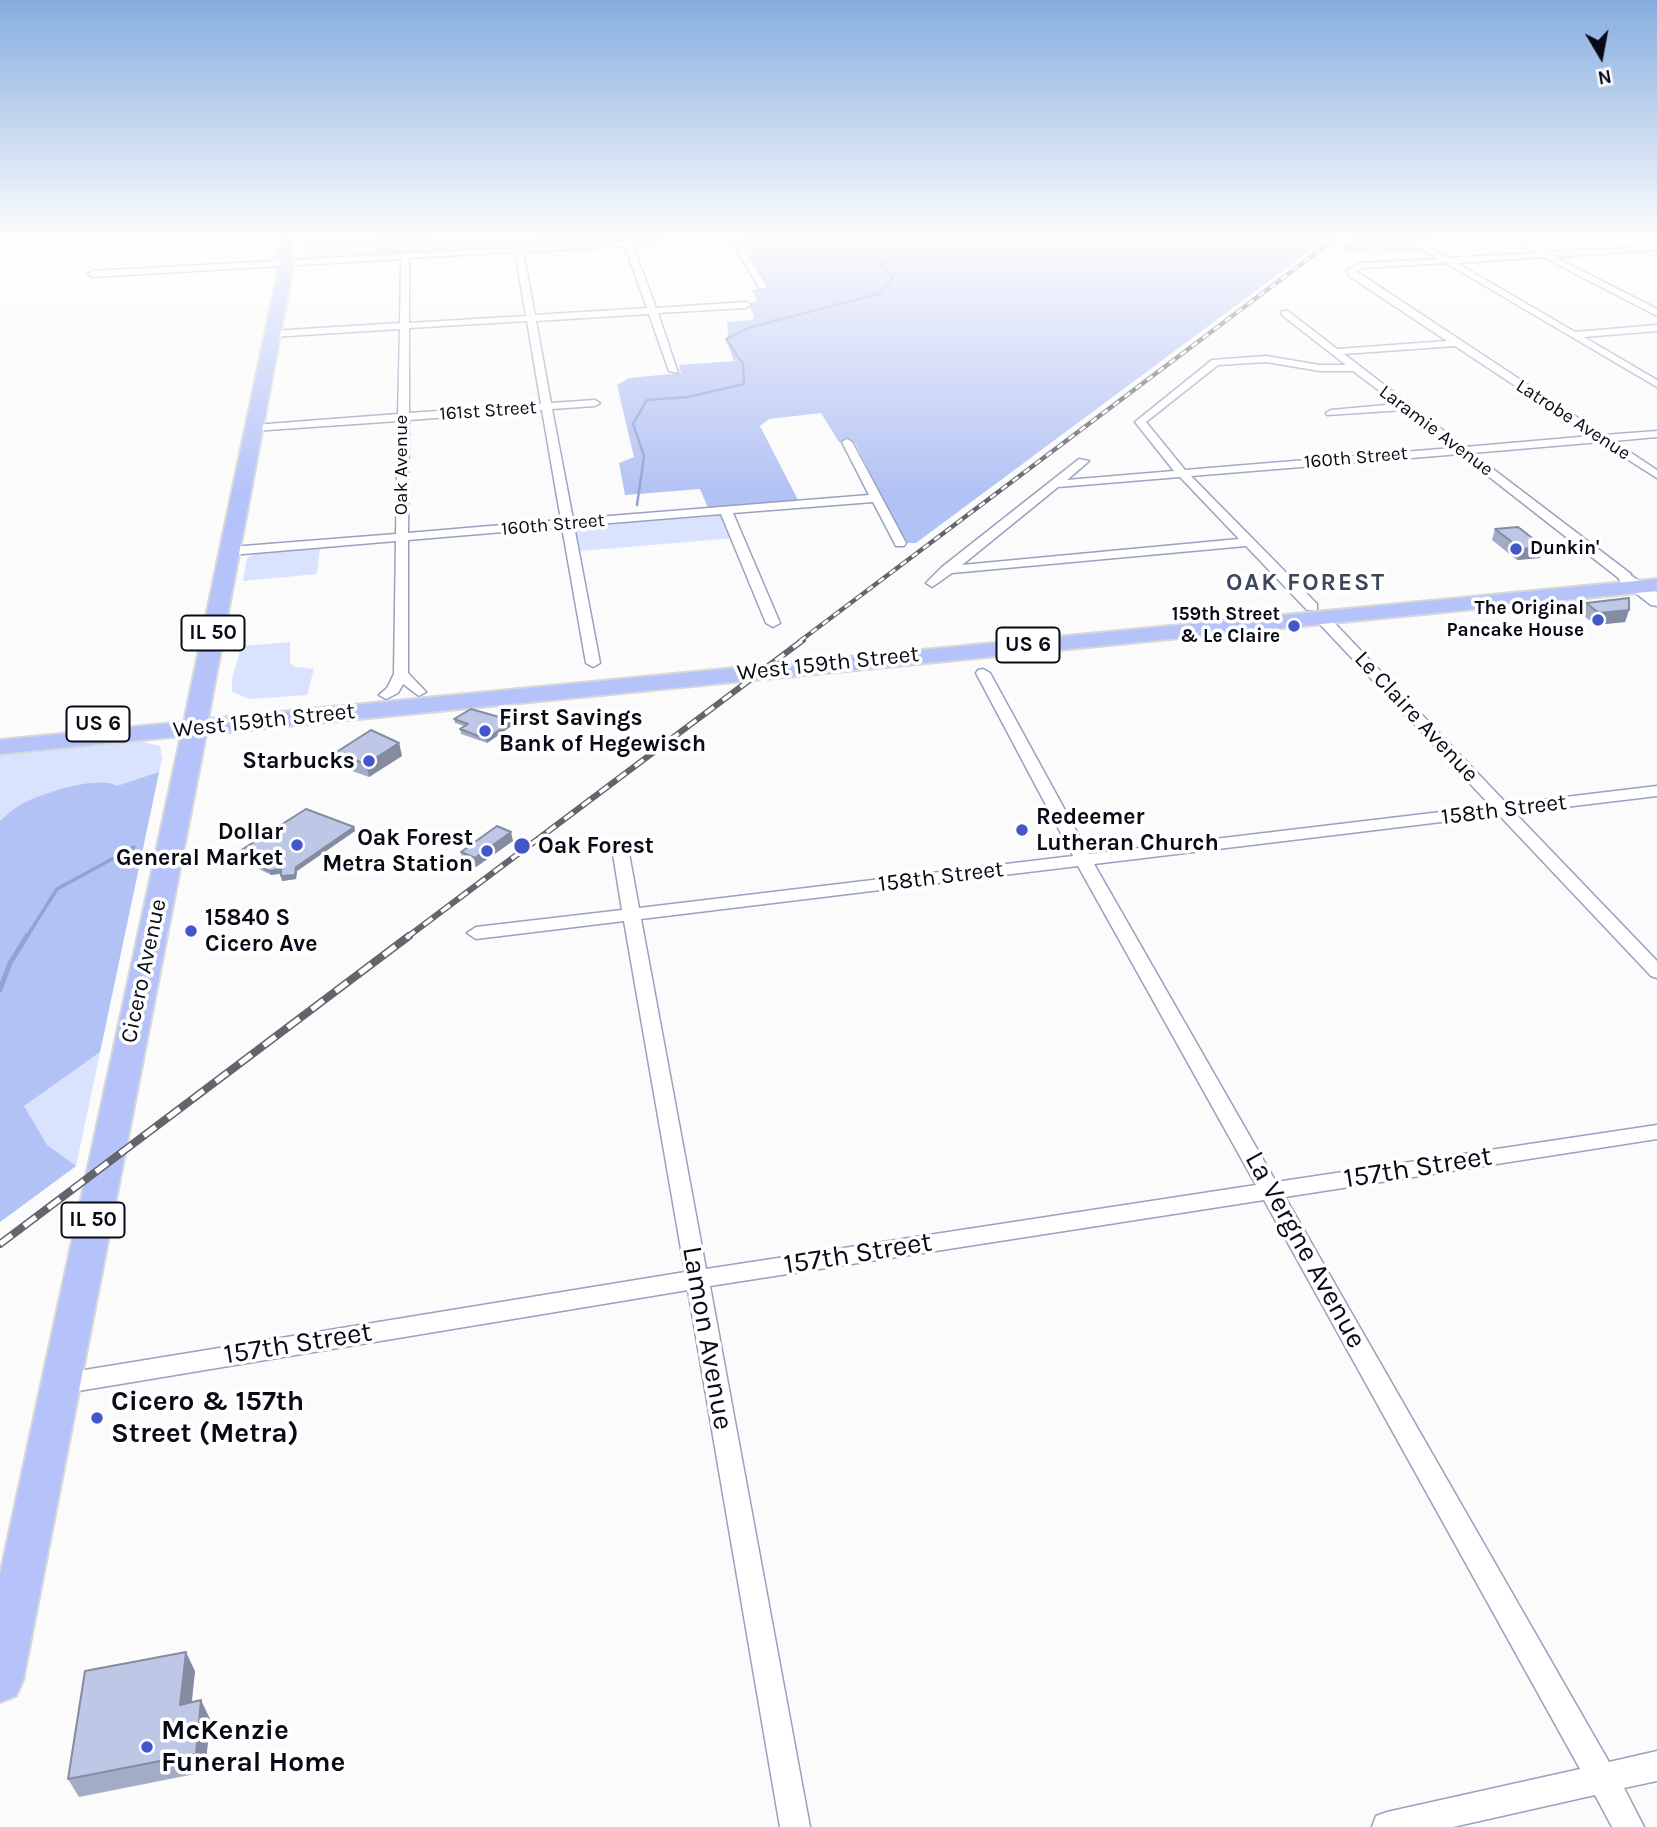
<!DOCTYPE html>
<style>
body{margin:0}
#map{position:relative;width:1657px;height:1827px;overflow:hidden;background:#fbfbfb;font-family:Karla,sans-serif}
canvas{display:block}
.north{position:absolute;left:1566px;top:21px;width:70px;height:70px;-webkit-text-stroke:5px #fff;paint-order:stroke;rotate:170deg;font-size:19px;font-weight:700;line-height:28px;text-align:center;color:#080b15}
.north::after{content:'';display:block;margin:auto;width:24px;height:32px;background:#080b15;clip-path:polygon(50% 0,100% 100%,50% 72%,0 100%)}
</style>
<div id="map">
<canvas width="1657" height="1827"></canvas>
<div class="north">N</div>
</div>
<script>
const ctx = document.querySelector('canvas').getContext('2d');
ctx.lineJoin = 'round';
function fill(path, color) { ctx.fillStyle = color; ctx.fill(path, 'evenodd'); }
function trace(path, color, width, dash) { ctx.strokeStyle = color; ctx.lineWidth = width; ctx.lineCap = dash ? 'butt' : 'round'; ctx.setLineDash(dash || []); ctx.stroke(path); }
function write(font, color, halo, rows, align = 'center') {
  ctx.font = font + ' Karla,sans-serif'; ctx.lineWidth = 7; ctx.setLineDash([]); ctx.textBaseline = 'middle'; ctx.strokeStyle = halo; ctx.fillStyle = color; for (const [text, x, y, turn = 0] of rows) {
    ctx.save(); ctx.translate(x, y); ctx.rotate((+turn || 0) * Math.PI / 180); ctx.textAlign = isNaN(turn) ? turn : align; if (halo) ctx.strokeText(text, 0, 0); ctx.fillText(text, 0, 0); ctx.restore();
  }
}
fill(new Path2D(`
 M304,238H694L310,258L300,256Z
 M715,514L724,515L735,538L580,551L576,529L581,525Z
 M320,547L317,574L243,581L247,558L256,553Z
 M290,642V663L295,667L314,669L307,695L250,699L232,692C230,677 238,662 241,646Z
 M139,741L160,746L162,759L76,1166L0,1222V755Z`), '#dae3fd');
fill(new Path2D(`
 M370,238H430L428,242L422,246L424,252L376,255L378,246L376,240Z
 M572,238H694L542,246L534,244L532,240Z
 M740,238H1327L916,543H905L855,443L839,442L821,413L769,419L760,426L799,502L709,510L700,489L625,495L619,463L634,457L617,385L629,378L681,373L679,365L734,361L729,348L727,322L752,320L754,316L749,304L757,301L752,290L768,286Z
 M1354,238H1457L1407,241L1422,251L1371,255L1339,250Z
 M159,772L100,1052L24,1106L47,1145L76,1166L0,1222V821C7,815 14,808 22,804C42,793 98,775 117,786Z`), '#b3c2f4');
trace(new Path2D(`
 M637,505L644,456L633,424L647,400L688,397L744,384L743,364L726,339L751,327L879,294L893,278L877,258L846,238`), '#93a2d2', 2.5);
trace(new Path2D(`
 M26,938L57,889L134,847`), '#93a2d2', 3.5);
trace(new Path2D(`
 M0,990L10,963L27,936`), '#93a2d2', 5);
const minor = new Path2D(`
 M689,238H737L767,287L760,289L731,241L633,246L656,308L746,302L751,305L746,308L658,313L678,373L669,371L649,314L536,321L551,403L595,400L600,403L595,406L552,409L573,519L869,495L842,442L847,439L852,442L906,543L904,546H896L873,502L733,513L780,623L773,627L766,623L721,514L574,526L600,663L593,667L586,663L562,527L408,540V673L426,692L419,696L403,684L398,693L386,699L379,695L387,688L394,674L396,541L231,555L225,551L231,547L396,534L398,421L254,431L249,428L254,425L398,414L400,329L272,337L267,334L272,331L400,323L401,259L92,277L88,274L92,271ZM625,246L647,308L535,315L523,252ZM515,252L526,316L409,323V258ZM527,321L541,404L409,413V328ZM542,410L561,520L408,533L409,420Z
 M1508,238H1517L1546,252L1657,246V250L1555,257L1657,309V316L1543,257L1457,263L1575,332L1657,325V331L1584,337L1657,380V387L1446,263L1362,268L1356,271L1604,435L1657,431V437L1613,441L1657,470V478L1600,442L1472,453L1631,574V580H1621L1460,454L1191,476L1317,604V610H1307L1246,546L952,573L932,587L926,583L942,567L1079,459L1089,461L1067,480L1174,471L1135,422L1212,360L1266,356L1320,365H1346L1282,315V311H1288L1337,349L1447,341L1349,276L1347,270L1361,263L1438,259L1414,245L1417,241L1449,258L1535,253ZM1455,346L1591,436L1465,447L1344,354ZM1266,362L1320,371H1353L1397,404L1331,410L1326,413L1327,415L1404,410L1452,448L1185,470L1146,422L1218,365ZM1180,477L1239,539L962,565L1058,487Z
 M1320,612L1325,613L1507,804L1657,786V796L1515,813L1657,961V978L1651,976L1499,815L1094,864L1276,1182L1657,1125V1139L1285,1197L1609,1762L1657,1751V1781L1624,1788L1644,1827H1612L1595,1795L1453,1827H1372L1376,1816L1387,1812L1580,1769L1264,1200L710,1286L810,1827H780L688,1290L60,1394L51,1391L48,1384L51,1377L60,1374L685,1272L624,921L476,939L467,933L476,927L622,910L612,848L620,843L628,848L639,908L1073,856L976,673L978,670L983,669L990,673L1089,854L1491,806L1315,619V613ZM1078,866L1256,1185L706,1269L641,919Z`);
const tertiary = new Path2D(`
 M1626,572L1657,593V606L1651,605L1620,581L1618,577L1620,573Z`);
const primary = new Path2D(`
 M280,238H292L289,256L294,261L208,719L1657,579V591L206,734L23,1680L16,1696L0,1702V1575L181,736L0,754V740L184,722L280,262L275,257Z`);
trace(minor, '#98a1bf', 3);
trace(tertiary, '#98a1bf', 3);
trace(primary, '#d7d8da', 4);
fill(minor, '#fff');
fill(tertiary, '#fff');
fill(primary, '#b5c3fa');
const railFar2 = new Path2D(`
 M800,641L1336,238`);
const railFar1 = new Path2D(`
 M406,938L803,640`);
const rail = new Path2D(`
 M0,1244L409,936`);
trace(railFar2, '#64656c', 4.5);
trace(railFar1, '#64656c', 6);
trace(rail, '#64656c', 8);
trace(railFar2, '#fff', 2.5, [7]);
trace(railFar1, '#fff', 3.5, [11]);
trace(rail, '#fff', 5, [15]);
fill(new Path2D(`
 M1495,529L1540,558L1517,560L1492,540Z
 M1586,603L1629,610L1625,622L1595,625L1583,615Z
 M454,719L513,725L487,743L461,734L460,729L464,726L455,723Z
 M399,743L402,756L369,777L338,766L335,753Z
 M354,827L355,831L297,871L296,879L282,881L281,874L271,875L237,858L235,854Z
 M513,841L476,867L462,861L461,852Z
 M195,1671L192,1702L210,1719L205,1772L79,1797L68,1779Z`), '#a3acc6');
fill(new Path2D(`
 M1544,547L1540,558L1517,560L1521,549Z
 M1629,610L1625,622L1595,625L1599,613Z
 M513,721V725L487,743L486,739Z
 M399,743L402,756L369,777L366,764Z
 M354,827L355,831L297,871L296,879L282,881L281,876Z
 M511,832L513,841L476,867L475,858Z
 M281,869L282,873L271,875L269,871Z
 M186,1652L195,1671L189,1723L180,1705Z
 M201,1700L210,1719L205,1772L196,1754Z`), '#858ca1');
const building = new Path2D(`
 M1518,527L1544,547L1521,549L1495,529Z
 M1629,598V610L1599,613L1586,603Z
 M471,709L513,721L486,739L460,729L468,724L454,719Z
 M371,730L399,743L366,764L335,753Z
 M306,809L354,827L296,867L295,875L281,876V869L269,871L235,854Z
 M497,826L511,832L475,858L461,852Z
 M186,1652L180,1705L201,1700L196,1754L68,1779L85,1671Z`);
fill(building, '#bec8e6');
trace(building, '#858ca1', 2);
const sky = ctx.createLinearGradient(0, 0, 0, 493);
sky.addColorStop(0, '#86addf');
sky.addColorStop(0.48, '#fdfdfd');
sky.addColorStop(1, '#fdfdfd00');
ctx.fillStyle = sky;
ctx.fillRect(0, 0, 1657, 493);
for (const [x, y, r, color] of [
 [1516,549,7,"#4357cb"],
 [1598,620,7,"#4357cb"],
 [1294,626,7,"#4357cb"],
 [485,731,7,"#4357cb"],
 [369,761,7,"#4357cb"],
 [1022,830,7,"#4357cb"],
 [297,845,7,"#4357cb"],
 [522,846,9,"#4357cb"],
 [487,851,7,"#4357cb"],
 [191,931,7,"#4357cb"],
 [97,1418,7,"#4357cb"],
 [147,1747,7,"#4357cb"]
]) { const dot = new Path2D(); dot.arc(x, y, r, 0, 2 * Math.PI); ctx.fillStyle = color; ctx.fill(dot); trace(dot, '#fff', 2.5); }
write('19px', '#080b15', '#fff', [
 ["161st Street",488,411,-4],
 ["Latrobe Avenue",1573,420,33],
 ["Laramie Avenue",1436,431,37],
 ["160th Street",1356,458,-5],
 ["Oak Avenue",402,465,-90],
 ["160th Street",553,525,-5]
]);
write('bold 19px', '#080b15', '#fff', [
 ["Dunkin'",1530,549,"left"],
 ["The Original",1584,609],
 ["Pancake House",1584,631],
 ["159th Street",1280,615],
 ["& Le Claire",1280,637]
], 'right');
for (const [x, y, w] of [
 [213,633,63],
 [1028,645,63],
 [98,724,63],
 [93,1220,63]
]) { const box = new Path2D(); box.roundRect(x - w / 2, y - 17.5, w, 35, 5); ctx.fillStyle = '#fff'; ctx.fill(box); trace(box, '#080b15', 2); }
write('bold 21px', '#080b15', null, [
 ["IL 50",213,633],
 ["US 6",1028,645],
 ["US 6",98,724],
 ["IL 50",93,1220]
]);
write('23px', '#080b15', '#fff', [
 ["West 159th Street",828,664,-6],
 ["Le Claire Avenue",1416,717,47],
 ["West 159th Street",264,721,-6],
 ["158th Street",1504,810,-7],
 ["158th Street",941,877,-7],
 ["Cicero Avenue",144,971,-78]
]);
write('bold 23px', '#080b15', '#fff', [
 ["First Savings",499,718],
 ["Bank of Hegewisch",499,744],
 ["Starbucks",355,761,"right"],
 ["Redeemer",1036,817],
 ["Lutheran Church",1036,843],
 ["Dollar",283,832,"right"],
 ["General Market",283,858,"right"],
 ["Oak Forest",473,838,"right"],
 ["Metra Station",473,864,"right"],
 ["Oak Forest",538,846],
 ["15840 S",205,918],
 ["Cicero Ave",205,944]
], 'left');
ctx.letterSpacing = '2px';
write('bold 24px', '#3e465f', '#fff', [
 ["OAK FOREST",1306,583]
]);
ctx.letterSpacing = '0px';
write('28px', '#080b15', '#fff', [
 ["157th Street",1418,1168,-9],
 ["La Vergne Avenue",1305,1250,61],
 ["157th Street",858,1254,-9],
 ["Lamon Avenue",707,1338,80],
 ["157th Street",298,1344,-9]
]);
write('bold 28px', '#080b15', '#fff', [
 ["Cicero & 157th",111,1402],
 ["Street (Metra)",111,1434],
 ["McKenzie",161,1731],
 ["Funeral Home",161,1763]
], 'left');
</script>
